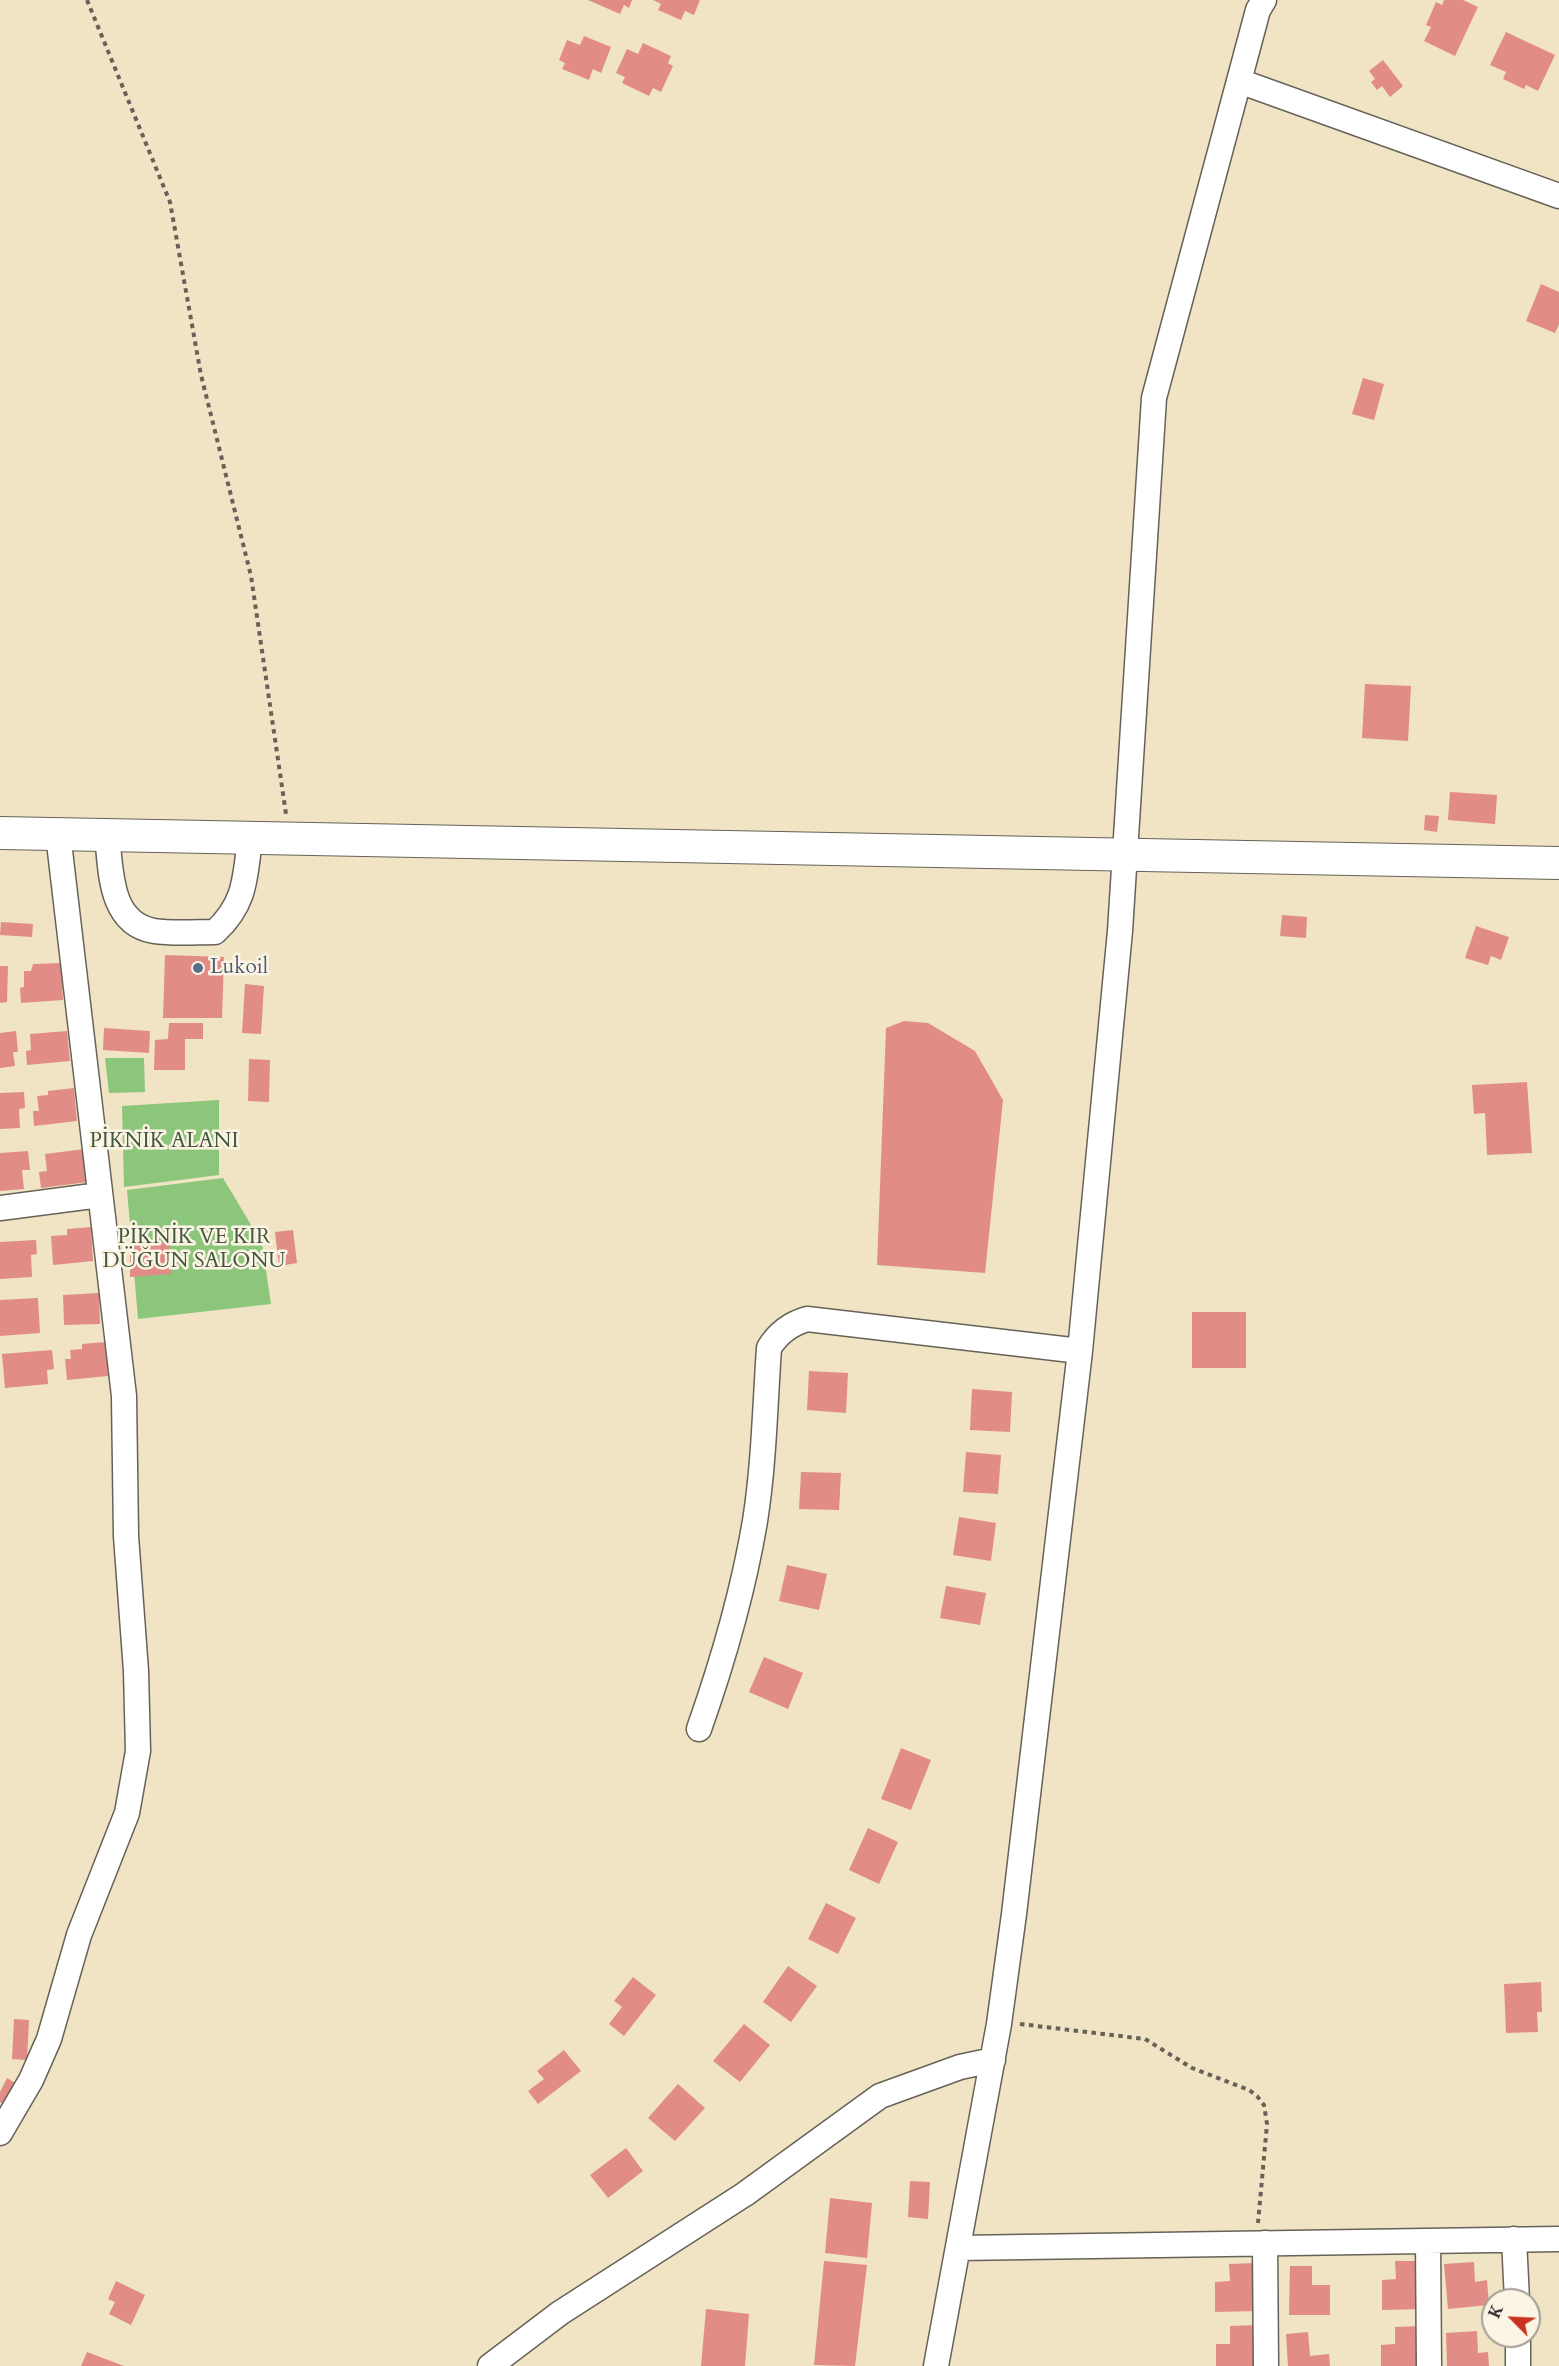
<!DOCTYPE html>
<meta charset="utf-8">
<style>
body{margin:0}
#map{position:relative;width:1559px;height:2366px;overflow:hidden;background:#f0e4c5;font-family:Cardo,serif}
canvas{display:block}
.north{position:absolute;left:1481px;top:2288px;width:60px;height:60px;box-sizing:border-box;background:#fcf5e5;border:2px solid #a29e95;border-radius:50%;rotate:294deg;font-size:16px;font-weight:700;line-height:24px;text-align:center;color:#1c1c1c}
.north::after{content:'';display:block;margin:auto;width:21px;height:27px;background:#c8321e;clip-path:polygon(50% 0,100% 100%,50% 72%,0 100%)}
</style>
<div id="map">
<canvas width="1559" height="2366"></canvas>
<div class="north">K</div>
</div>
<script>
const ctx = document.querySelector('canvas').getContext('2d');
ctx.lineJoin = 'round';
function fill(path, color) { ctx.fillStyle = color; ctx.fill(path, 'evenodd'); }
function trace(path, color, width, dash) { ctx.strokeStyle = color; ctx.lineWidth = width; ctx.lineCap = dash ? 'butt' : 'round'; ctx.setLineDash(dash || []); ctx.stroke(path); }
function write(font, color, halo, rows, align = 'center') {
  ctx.font = font + ' Cardo,serif'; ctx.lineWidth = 5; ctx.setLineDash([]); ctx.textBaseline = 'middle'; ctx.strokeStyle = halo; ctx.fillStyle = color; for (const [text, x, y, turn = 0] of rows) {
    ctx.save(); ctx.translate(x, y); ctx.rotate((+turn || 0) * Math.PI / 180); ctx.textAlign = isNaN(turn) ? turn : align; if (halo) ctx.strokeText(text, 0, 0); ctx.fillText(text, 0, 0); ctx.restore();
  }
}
fill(new Path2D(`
 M105,1058H144L145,1092L109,1093Z
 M219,1100V1175L124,1187L122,1106Z
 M223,1178L262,1243L271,1304L138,1319L127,1190Z`), '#8cc67b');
fill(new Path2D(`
 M588,0H632L629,8L624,5L620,14Z
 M653,0H700L694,15L685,11L681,20L658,10L661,4Z
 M1444,0H1463L1478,7L1455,56L1424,41L1431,27L1426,25L1436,2L1442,5Z
 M1506,32L1555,55L1538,91L1526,85L1524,89L1503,79L1506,72L1490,65Z
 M584,36L611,47L601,73L593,69L589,80L562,69L565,63L559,60L567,40L580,45Z
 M643,43L671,56L668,63L673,66L661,92L653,88L649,96L622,83L625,77L616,73L627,49L638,54Z
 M1383,60L1403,86L1390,97L1382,86L1377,90L1371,82L1375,79L1369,71Z
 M1541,284L1559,292V324L1555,333L1526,321Z
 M1363,378L1384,384L1374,420L1352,414Z
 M1365,684L1411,686L1408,741L1362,738Z
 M1450,792L1497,795L1495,824L1448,820Z
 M1425,815L1439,816L1437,832L1424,830Z
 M1282,915L1307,917L1306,938L1280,936Z
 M1,922L33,924L32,937L0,935Z
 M1476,926L1509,937L1501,960L1491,956L1488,965L1465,958Z
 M165,955L224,957L222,1018H163Z
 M61,963L63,1000L21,1003L20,988L24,987V971H31L33,964Z
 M0,966H8L7,1002L0,1003Z
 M245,984L264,986L261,1034L242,1033Z
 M904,1021L928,1023L975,1051L1003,1100L985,1273L877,1265L886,1028Z
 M169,1023H203V1039H185V1070H154L155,1040L168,1039Z
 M104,1028L150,1031L149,1053L103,1050Z
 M16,1031L18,1052H13L15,1066L0,1068V1033Z
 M67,1031L70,1061L27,1065L26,1051L31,1050L30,1034Z
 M249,1059L270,1060L269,1102L248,1101Z
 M1527,1082L1532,1153L1487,1155L1485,1113L1474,1114L1472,1085Z
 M74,1088L77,1121L34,1126L33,1111H39L37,1096L48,1095V1091Z
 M24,1092L25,1108L19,1109L20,1128L0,1129V1093Z
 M85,1149L88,1182L41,1188L39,1172L47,1171L45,1154Z
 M28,1151L30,1170H22L24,1189L0,1191V1153Z
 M91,1227L93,1261L53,1265L51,1236L67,1235V1229Z
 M293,1230L297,1263L279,1266L275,1232Z
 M36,1240L37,1254L31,1255L32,1277L0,1279V1242Z
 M169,1242L171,1274L130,1277V1246Z
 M99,1293L100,1324L64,1325L63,1295Z
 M38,1298L40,1333L0,1336V1300Z
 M1192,1312H1246V1368H1192Z
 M105,1342L108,1376L67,1380L65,1359H71L70,1350L82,1349V1344Z
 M52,1350L54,1369L47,1370L48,1384L5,1388L2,1354Z
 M809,1371L848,1373L846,1413L807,1410Z
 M972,1389L1012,1392L1010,1432L970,1430Z
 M966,1452L1001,1455L998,1494L963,1492Z
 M801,1472L841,1473L839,1510L799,1509Z
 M959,1517L996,1523L991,1561L953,1555Z
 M787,1565L827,1574L819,1610L779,1601Z
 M946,1586L986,1593L980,1625L940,1618Z
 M764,1657L803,1673L788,1709L749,1692Z
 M901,1748L931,1760L911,1810L881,1799Z
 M868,1828L898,1842L879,1884L849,1870Z
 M826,1903L856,1918L838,1954L808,1939Z
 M788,1966L817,1986L791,2022L763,2002Z
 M633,1977L656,1995L624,2036L609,2024L622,2007L614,2001Z
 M1541,1982L1542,2012H1537L1538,2032L1506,2033L1504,1984Z
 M14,2019L29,2020L27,2060L12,2059Z
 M744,2024L770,2045L740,2082L713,2061Z
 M564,2050L581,2071L538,2104L528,2091L544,2079L537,2071Z
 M7,2078L17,2084L6,2105L0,2102V2092Z
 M678,2084L705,2108L675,2141L648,2118Z
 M626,2148L643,2171L608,2198L590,2175Z
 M910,2181L930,2182L928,2219L908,2217Z
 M830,2198L872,2203L867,2258L825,2253Z
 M824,2261L867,2265L855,2366L814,2365Z
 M1395,2261H1421L1422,2309L1382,2310V2280L1396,2279Z
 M1474,2262L1475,2282L1487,2280L1489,2305L1448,2309L1444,2264Z
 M1256,2263L1258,2311L1215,2312V2282L1230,2281L1229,2264Z
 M1290,2266H1312V2285H1330V2315H1289Z
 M116,2281L145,2295L131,2325L109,2314L115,2302L108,2299Z
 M706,2309L749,2314L745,2366H701Z
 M1256,2325L1257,2366H1216V2344H1230V2326Z
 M1419,2326L1420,2366H1381V2345L1395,2344V2327Z
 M1477,2331L1478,2353L1488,2352L1489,2366H1447L1446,2333Z
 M1308,2332L1310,2356L1329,2354L1330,2366H1288L1286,2334Z
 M87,2352L124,2366H81Z`), '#e18c86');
const minor = new Path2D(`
 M1239,81L1559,196
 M107,835C111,870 109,923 154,931C173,934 196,932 215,932C246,903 245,878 250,838
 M0,1208L100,1195
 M699,1729C723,1661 743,1593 755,1521C764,1464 765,1406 769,1348C778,1333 790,1324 807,1319L1080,1351
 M0,2133L31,2080L49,2039L79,1935L127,1813L138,1751L136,1671L126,1536L124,1396L58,834
 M1514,2239L1517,2300
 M1428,2241L1429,2366
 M1265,2243L1266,2366
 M958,2248L1559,2239
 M1518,2336V2366
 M490,2366L560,2313L745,2194L880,2096L960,2067L993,2060
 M936,2366L999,2024L1014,1914L1080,1351L1120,931L1154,398L1258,10L1264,0`);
const major = new Path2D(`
 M0,833L1559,863`);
trace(minor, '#666257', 27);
trace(major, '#666257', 34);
trace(new Path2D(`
 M87,0L170,202L201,375L251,576L286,814
 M1020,2024L1145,2039L1192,2068L1249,2090L1257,2096L1264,2105L1267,2124L1258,2223`), '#666257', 4, [4.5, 4.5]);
trace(minor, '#fff', 24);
trace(major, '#fff', 32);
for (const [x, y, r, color] of [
 [198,968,6,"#5c6f8a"]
]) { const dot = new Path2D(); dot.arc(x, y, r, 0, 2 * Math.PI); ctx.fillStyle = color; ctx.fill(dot); trace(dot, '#fcf5e5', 2); }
write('21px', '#4e5e75', '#fcf5e5', [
 ["Lukoil",210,968]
], 'left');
write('21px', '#43583d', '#fcf5e5', [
 ["PİKNİK ALANI",164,1142],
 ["PİKNİK VE KIR",194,1238],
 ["DÜĞUN SALONU",194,1262]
]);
</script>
